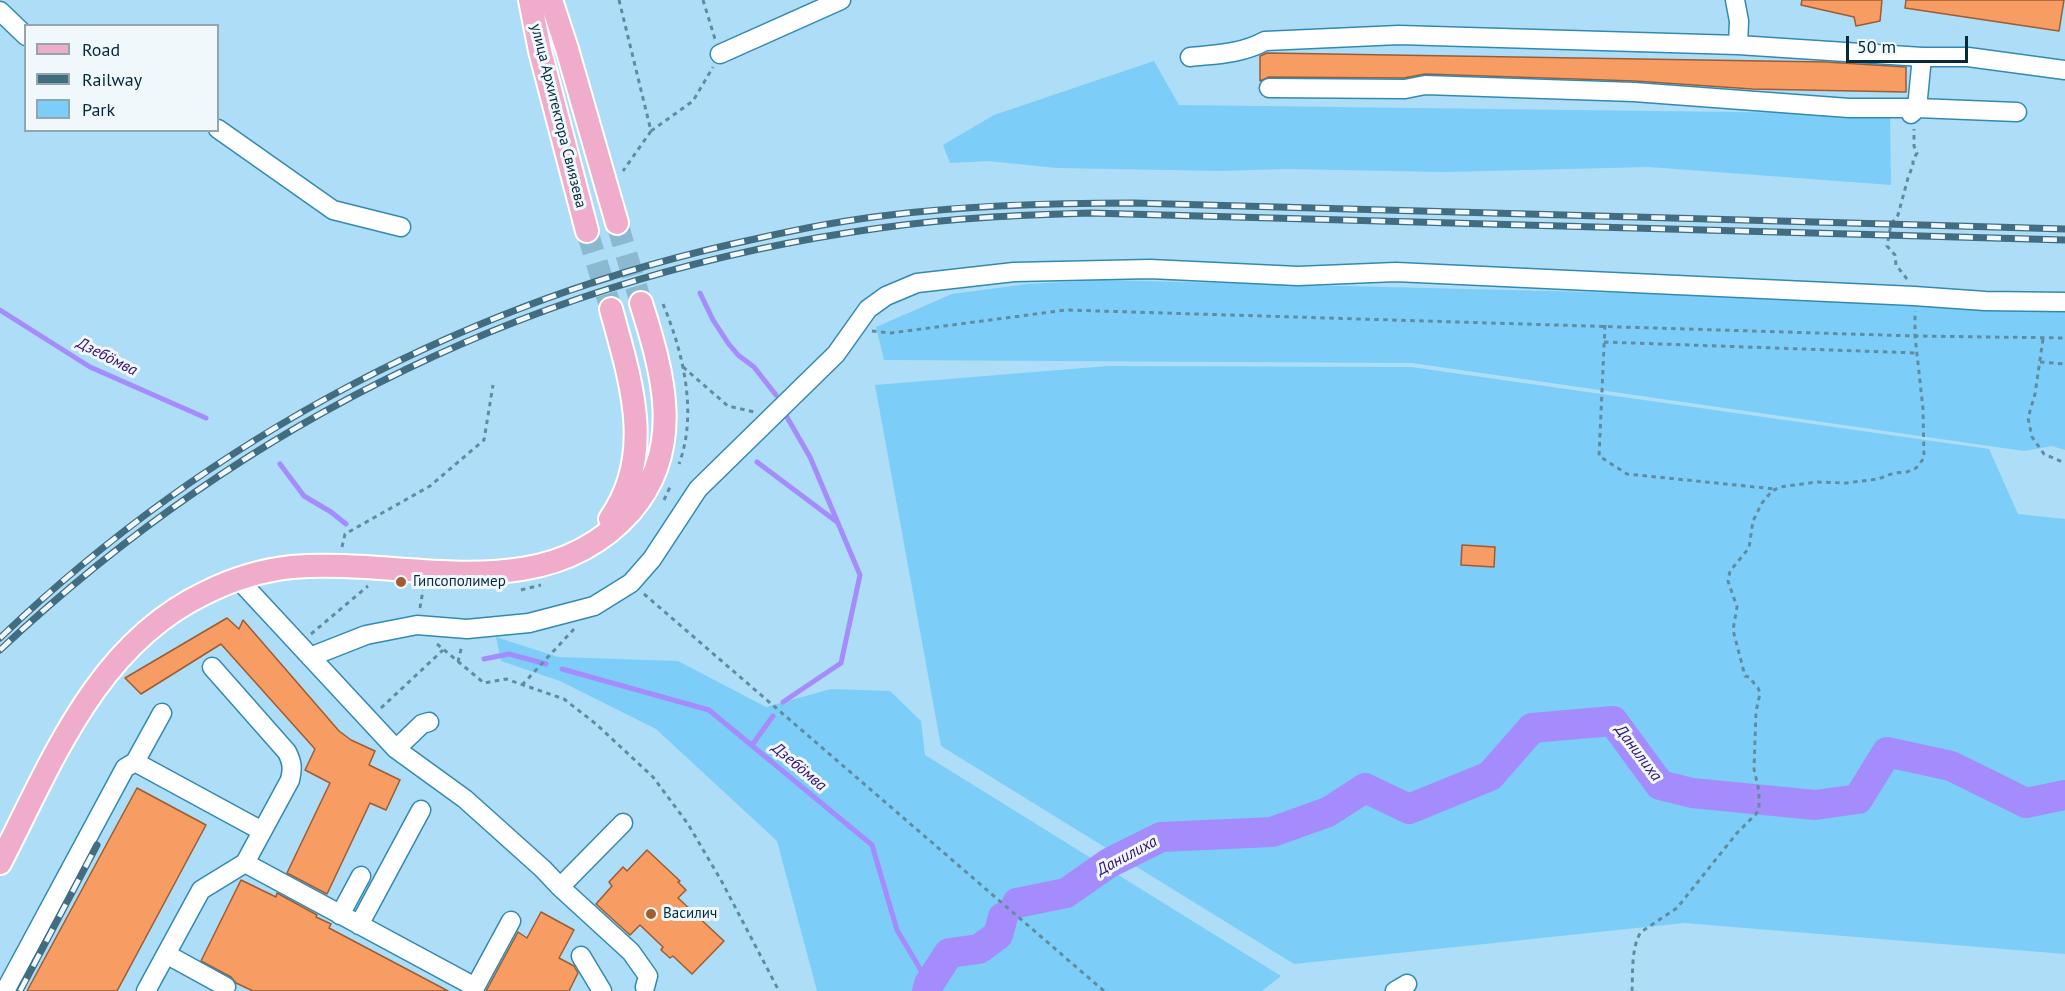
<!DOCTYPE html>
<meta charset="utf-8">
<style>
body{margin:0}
#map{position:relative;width:2065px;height:991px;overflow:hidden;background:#adddf7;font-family:"PT Sans",sans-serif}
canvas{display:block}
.legend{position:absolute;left:24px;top:24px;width:195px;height:108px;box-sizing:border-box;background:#f0f8fc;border:2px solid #92a6af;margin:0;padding:8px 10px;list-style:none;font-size:18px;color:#042a3b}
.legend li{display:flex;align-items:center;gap:12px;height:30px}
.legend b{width:30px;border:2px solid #92a6af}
.scale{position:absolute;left:1846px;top:36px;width:122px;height:27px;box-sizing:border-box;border:3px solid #042a3b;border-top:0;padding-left:8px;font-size:18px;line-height:21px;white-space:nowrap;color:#042a3b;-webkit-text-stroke:4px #f0f8fc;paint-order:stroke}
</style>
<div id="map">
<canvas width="2065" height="991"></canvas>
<ul class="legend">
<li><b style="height:8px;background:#efaccb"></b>Road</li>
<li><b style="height:8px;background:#426c80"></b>Railway</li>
<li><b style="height:16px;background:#7ccef8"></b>Park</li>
</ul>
<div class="scale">50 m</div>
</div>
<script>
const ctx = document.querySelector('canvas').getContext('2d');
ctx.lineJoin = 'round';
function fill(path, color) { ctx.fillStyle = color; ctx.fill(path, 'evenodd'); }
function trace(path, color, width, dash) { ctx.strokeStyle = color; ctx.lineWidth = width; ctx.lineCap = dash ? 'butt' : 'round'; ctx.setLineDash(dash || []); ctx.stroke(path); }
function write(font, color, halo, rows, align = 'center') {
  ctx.font = font + ' "PT Sans",sans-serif'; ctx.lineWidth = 6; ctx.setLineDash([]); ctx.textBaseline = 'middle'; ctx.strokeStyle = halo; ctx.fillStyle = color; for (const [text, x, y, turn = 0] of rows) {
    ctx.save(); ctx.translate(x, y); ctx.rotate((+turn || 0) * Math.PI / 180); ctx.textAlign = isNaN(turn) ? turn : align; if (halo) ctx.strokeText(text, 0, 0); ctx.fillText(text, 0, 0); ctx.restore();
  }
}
fill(new Path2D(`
 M1154,61L1179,105L1890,114L1891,185L1649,167L1445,172L1286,169L1221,171L1057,168L988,161L950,163L943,145L994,115Z
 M1102,280L1589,292L2065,306V450L2052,446L2024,451L1412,363L884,360L876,327L952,294L1028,284Z
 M1108,366L1411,367L1989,449L2018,514L2065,519V954L1684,923L1294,964L941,746L875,385Z
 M496,637L558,657L678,661L766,707L831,689L890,691L921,721L925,755L1281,976L1262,991H817L777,841L656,729L560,681L501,661Z`), '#7ccef8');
trace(new Path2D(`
 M700,293L713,320L728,343L738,355L754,367L776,395
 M0,310L90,367L206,418
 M757,462L837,522
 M280,464L304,496L331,512L346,524
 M484,659L509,654L546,664
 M562,669L709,710L872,845L897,930L929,984
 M783,702L841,663L860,575L810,457L784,412
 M752,745L773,716`), '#a58cfd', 5);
trace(new Path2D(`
 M1017,903L1066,893L1109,863L1161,837L1272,832L1328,812L1365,788L1409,809L1490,776L1532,728L1613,721L1660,785L1692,793L1815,805L1858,799L1887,752L1951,766L2026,803L2065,795
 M927,991L929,984L949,953L979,949L998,935L1003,917`), '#a58cfd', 30);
const building = new Path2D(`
 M1802,0H1882L1880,21L1856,26L1854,17L1801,5Z
 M1906,0H2064L2059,31L1905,8Z
 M1267,53L1826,62L1906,67V92L1752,89L1635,81L1425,74L1404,78L1269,77L1260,81V56Z
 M1462,545L1495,547L1494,567L1461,565Z
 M227,618L239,629L243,620L339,731L351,740L375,751L369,765L400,780L386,810L370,803L327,894L287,873L330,783L305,770L315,749L221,644L141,694L125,678Z
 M137,788L206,825L117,991H27Z
 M647,850L680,881L678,882L686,890L678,898L724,941L692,974L673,956L670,958L661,950L663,947L640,925L630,935L596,904L612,886L609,882L623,867L627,871Z
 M241,880L276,897L277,893L317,915L316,917L331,924L329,928L448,991H253L236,983L231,977L201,961Z
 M541,912L574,930L559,958L574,966L578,973L569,991H486L518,932L527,938Z`);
fill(building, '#f79d64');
trace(building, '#9d5c31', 1.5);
trace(new Path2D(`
 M617,223L641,303
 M587,231L611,309`), '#8bb9d1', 22, [22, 11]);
const minor = new Path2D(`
 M1735,0L1739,21L1738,45
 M0,11L26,36
 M720,54L841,0
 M1190,57C1217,54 1241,54 1265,41L1399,35L1738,45L1922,57H1968L2065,70
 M1269,88L1405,89L1425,85L1634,92L1849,108H1917L2017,112
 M1911,114L1917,108L1922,57
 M218,129L333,210L401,227
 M239,580L396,749L465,799L543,869L560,887L631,952L648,976L645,987
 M310,657L366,635L417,625L467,629L529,623L594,606L631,583L652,559L698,489L836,354L868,309L886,296L917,283L1014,272L1150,269L1298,276L1396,272L1914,296L1985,301L2065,302
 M162,713L135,762L262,831
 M396,749L422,724L429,722
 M245,863L475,987
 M560,887L623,823
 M340,915L361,876
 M359,925L421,810
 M166,954L226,987
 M581,956L602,991
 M5,991L125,768L135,762
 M146,991L201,890L245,863L290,780C293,768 292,762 287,752L212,667
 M473,991L511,921
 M1395,991L1407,984`);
const major = new Path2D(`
 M530,0L540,51L587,231
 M551,0L567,49L617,223
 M610,519C656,454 630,379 611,309
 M0,863C52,762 96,645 205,593C231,580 263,570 292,567C406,557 543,611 631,511C685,448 663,373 641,303`);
trace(minor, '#328ab3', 21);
trace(major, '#fff', 26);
trace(new Path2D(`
 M619,0L651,131L623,171
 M703,0L715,39
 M651,131L693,101L713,67
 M1907,279L1896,265L1895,255L1887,246L1891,224L1898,215L1908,178L1913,165V160L1917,153L1914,146V129
 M663,304C683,352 698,413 679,464
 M1605,325L1599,456L1627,474L1775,489
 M872,331L891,333L1066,310L1915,336L2065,338
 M2043,339L2035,394L2028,418L2032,437L2044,454L2065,463
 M1604,342L1917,353
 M2040,362L2065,364
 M683,367L728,406L754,412
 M664,500L670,487
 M342,547L345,534L430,486L484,440L493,385
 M521,590L541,585
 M644,594L1104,991
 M420,608L423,590
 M311,634L368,586
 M437,644L484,683L506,679L564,699L596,724L653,777L688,824L722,882L779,991
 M458,662L462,645
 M522,685L574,629
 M381,708L443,650
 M1632,991C1633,973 1631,947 1641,932L1677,908L1737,833L1756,814L1759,809V791L1754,769L1756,712L1760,693L1758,688L1749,677L1745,676L1733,630L1737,607L1728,581L1730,571L1749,548L1753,521L1762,503L1772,491L1780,487L1817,482L1846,483L1878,479L1894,473L1907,472L1916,468L1924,458L1923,409L1915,336V311`), '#608ca1', 3, [4.5, 4.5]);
trace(minor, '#fff', 18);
trace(major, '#efaccb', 22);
const rail = new Path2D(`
 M0,638C209,438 471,299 755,239C799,229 845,220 890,215C971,205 1052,203 1134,203L2065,229
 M0,650C247,418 543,274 880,228C950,218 1020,215 1091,213L2065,240
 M20,991L97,845`);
trace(rail, '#426c80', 7);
trace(rail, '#f0f8fc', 4.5, [14]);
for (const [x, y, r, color] of [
 [401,582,6,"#a15d2f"],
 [651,914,6,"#a15d2f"]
]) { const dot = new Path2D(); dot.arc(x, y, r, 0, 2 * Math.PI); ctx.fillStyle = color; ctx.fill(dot); trace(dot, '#f0f8fc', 2); }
write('15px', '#042a3b', '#f0f8fc', [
 ["улица Архитектора Свиязева",558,116,76]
]);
write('15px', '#042a3b', '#f0f8fc', [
 ["Гипсополимер",413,582],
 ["Василич",663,914]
], 'left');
write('italic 16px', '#371075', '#f0f8fc', [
 ["Дзебӧмва",107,357,27],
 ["Данилиха",1638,753,53],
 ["Дзебӧмва",799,767,40],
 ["Данилиха",1127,856,-28]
]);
</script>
